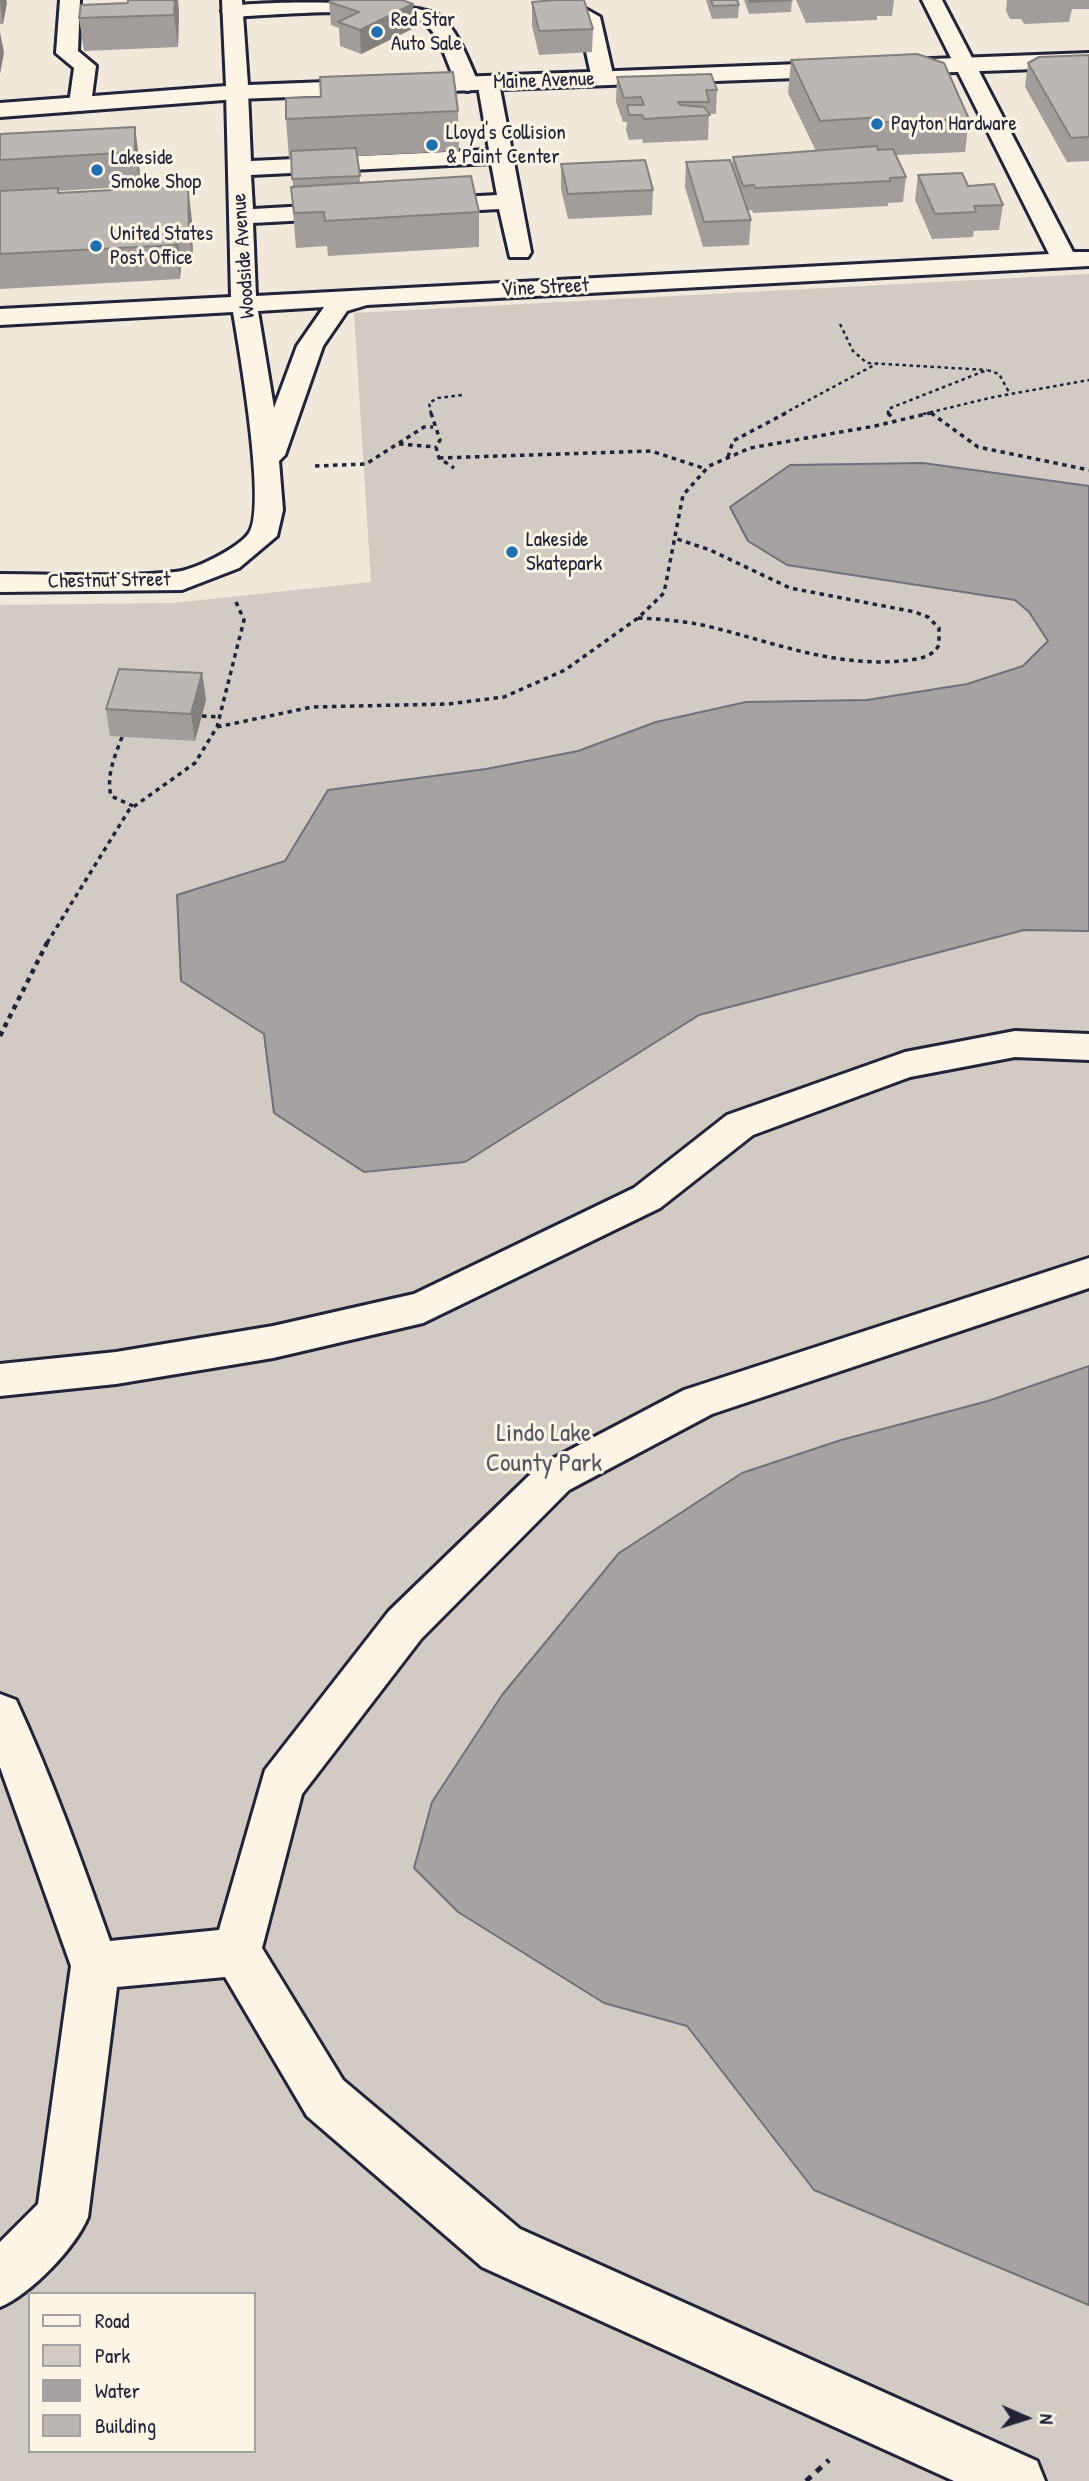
<!DOCTYPE html>
<style>
body{margin:0}
#map{position:relative;width:1089px;height:2481px;overflow:hidden;background:#efe8db;font-family:"Patrick Hand",sans-serif}
canvas{display:block}
.legend{position:absolute;left:28px;top:2292px;width:228px;height:161px;box-sizing:border-box;background:#fcf5e5;border:2px solid #a5a1a1;margin:0;padding:9px 12px;list-style:none;font-size:21px;color:#22223b}
.legend li{display:flex;align-items:center;gap:14px;height:35px}
.legend b{width:35px;border:2px solid #a5a1a1}
.north{position:absolute;left:991px;top:2383px;width:70px;height:70px;-webkit-text-stroke:5px #fcf5e5;paint-order:stroke;rotate:93deg;font-size:19px;font-weight:700;line-height:28px;text-align:center;color:#22223b}
.north::after{content:'';display:block;margin:auto;width:24px;height:32px;background:#22223b;clip-path:polygon(50% 0,100% 100%,50% 72%,0 100%)}
</style>
<div id="map">
<canvas width="1089" height="2481"></canvas>
<ul class="legend">
<li><b style="height:9px;background:#fcf5e5"></b>Road</li>
<li><b style="height:19px;background:#d1cbc3"></b>Park</li>
<li><b style="height:19px;background:#a6a2a2"></b>Water</li>
<li><b style="height:19px;background:#bcb7b3"></b>Building</li>
</ul>
<div class="north">N</div>
</div>
<script>
const ctx = document.querySelector('canvas').getContext('2d');
ctx.lineJoin = 'round';
function fill(path, color) { ctx.fillStyle = color; ctx.fill(path, 'evenodd'); }
function trace(path, color, width, dash) { ctx.strokeStyle = color; ctx.lineWidth = width; ctx.lineCap = dash ? 'butt' : 'round'; ctx.setLineDash(dash || []); ctx.stroke(path); }
function write(font, color, halo, rows, align = 'center') {
  ctx.font = font + ' "Patrick Hand",sans-serif'; ctx.lineWidth = 6; ctx.setLineDash([]); ctx.textBaseline = 'middle'; ctx.strokeStyle = halo; ctx.fillStyle = color; for (const [text, x, y, turn = 0] of rows) {
    ctx.save(); ctx.translate(x, y); ctx.rotate((+turn || 0) * Math.PI / 180); ctx.textAlign = isNaN(turn) ? turn : align; if (halo) ctx.strokeText(text, 0, 0); ctx.fillText(text, 0, 0); ctx.restore();
  }
}
fill(new Path2D(`
 M1089,274V2481H0V605L173,603L371,582L354,313ZM30,2294H254V2451H30Z`), '#d1cbc3');
const water = new Path2D(`
 M923,463L1089,486V931L1024,930L699,1015L465,1162L364,1172L274,1113L264,1034L181,981L177,895L285,861L328,790L486,769L578,751L656,722L746,702L867,700L967,684L1023,666L1048,641L1029,612L1015,600L787,565L748,541L730,507L790,465Z
 M1089,1366V2305L814,2190L687,2026L604,2003L458,1912L414,1868L432,1802L502,1695L619,1553L742,1473L841,1440L988,1401Z`);
fill(water, '#a6a2a2');
trace(water, '#716f79', 2);
const minor = new Path2D(`
 M60,0H80L78,51L96,66L91,104L80,111L69,104L74,68L56,53Z
 M556,0H576L577,4L600,17L614,79L611,84H595L592,79L579,20L560,11Z
 M922,0H942L1073,252H1089V266L367,305L347,311L323,346L285,455L279,461L283,510L277,536L239,568L182,590L0,592V574C58,574 118,578 175,572C193,571 239,548 249,533C267,508 239,348 233,312L0,325V309L231,297L226,92L229,87L237,85L248,92L251,161L489,150L478,86L468,91L460,89C447,69 444,38 424,23C399,4 269,15 233,17L226,15L222,11L226,7C259,0 416,0 440,16C459,32 468,60 478,82L488,76L499,83L531,252L528,257H510L499,209L425,213L417,211L413,206L417,201L425,199L497,195L491,163L251,175L253,209L344,204L352,206L356,211L352,216L344,218L253,223L256,296L1049,254ZM324,307L297,346L274,408L258,311Z
 M1015,1031L1089,1034V1060L1015,1057L910,1077L753,1135L660,1208L423,1323L273,1358L116,1384L0,1396V1364L116,1352L273,1326L414,1294L634,1188L727,1115L905,1052Z
 M1089,1258V1288L712,1414L569,1490L421,1639L302,1794L262,1948L343,2080L520,2229L1037,2461L1045,2481H954L482,2267L307,2116L225,1977L117,1987L88,2217C75,2248 31,2294 0,2307V2242L38,2204L71,1966L0,1767V1694L16,1700C52,1778 81,1859 110,1941L219,1930L265,1770L389,1611L539,1466L684,1390Z`);
const major = new Path2D(`
 M222,0H242L248,85L1089,53V67L237,99L0,117V103L226,86Z`);
trace(minor, '#22223b', 6);
trace(major, '#22223b', 6);
trace(new Path2D(`
 M840,324L853,351L867,363L987,370
 M431,414L429,403L438,398L462,395
 M783,414L878,363
 M888,414V409L987,370L999,374L1010,394
 M923,414L994,397L1089,380`), '#22223b', 2.5, [3.5, 3.5]);
trace(new Path2D(`
 M431,413L440,440L436,447L439,458L454,468
 M888,413L894,420
 M931,413L978,447L1089,470
 M399,444L436,447
 M728,457L733,441L786,413
 M439,458L651,451L706,469
 M315,466L366,464L424,427H433
 M638,618C661,619 684,621 707,626C773,642 832,667 902,661C916,659 931,659 939,645V628L928,617L915,612L790,588L710,550L674,538
 M202,716L219,717
 M217,727L312,707L448,704L504,697L565,670L638,618L664,593L683,495L709,466L750,448L875,426L930,413
 M122,737C115,756 106,775 111,796L133,806
 M47,943L129,810L195,763L217,727L244,620L236,602`), '#22223b', 3.5, [4.5, 4.5]);
trace(new Path2D(`
 M0,1036L48,941`), '#22223b', 4.5, [5, 5]);
trace(new Path2D(`
 M806,2481L829,2460`), '#22223b', 5, [7, 7]);
fill(minor, '#fcf5e5');
fill(major, '#fcf5e5');
fill(new Path2D(`
 M0,0H6L7,2L3,24H0Z
 M706,0H737L739,5L738,18L712,19Z
 M744,0H792L791,12L749,14Z
 M796,0H894L892,16H877V20L806,23Z
 M1007,0H1089V9H1072L1069,22L1024,24L1021,19H1010L1006,11Z
 M329,2L413,4L414,28L361,54L340,46L339,28L331,25Z
 M532,2L593,29L592,52L539,55L532,26Z
 M179,11L178,47L84,51L79,18Z
 M1089,55V161L1067,162L1025,87L1028,63Z
 M791,60L969,119L965,152L896,155L906,177L903,202L888,203V206L753,213L752,210L747,211L751,220L749,245L703,247L685,187L686,162L732,166L733,157L816,151L788,93Z
 M617,77L717,90L716,114H709L708,140L643,143L642,139L629,140L626,130L627,122H623L616,102Z
 M458,111L459,151L358,156L360,183L479,212V247L328,256L327,246L296,248L291,187H293L291,159H289L286,119Z
 M135,127L139,160L140,186L58,191V193L192,221L193,265L181,266L180,279L0,289V134Z
 M561,164L653,190L652,215L568,219L561,189Z
 M918,175L968,186L1003,205L999,230L974,231L973,237L932,239L915,200Z
 M202,673L206,700L195,741L110,736L106,709Z`), '#a29d9a');
fill(new Path2D(`
 M0,0H6L7,2L3,24Z
 M175,0H178L179,11L178,47L174,15Z
 M413,4L414,28L361,54L360,30Z
 M0,32L4,53L0,74Z
 M135,127L139,160L140,186L135,152Z
 M188,186L192,221L193,265L189,231Z
 M177,231L181,266L180,279L176,245Z
 M202,673L206,700L195,741L191,714Z`), '#84807d');
const building = new Path2D(`
 M128,0H175L174,15L79,18L81,5L128,3Z
 M333,0H402L413,4L360,30L338,22L359,12L329,2Z
 M555,0H584L593,29L539,31L532,2Z
 M711,0H737L739,5L713,6Z
 M749,0H792L750,2Z
 M917,54L944,63L969,119L884,122L882,117L820,121L791,60Z
 M1089,55V137L1071,138L1028,63L1039,57Z
 M453,72L458,111L286,119V98L321,97L320,77Z
 M711,74L717,90H706L709,102H678L680,105L704,107L710,115L644,119L642,115H629L627,105H644L641,97L624,98L617,77Z
 M135,127V152L0,160V134Z
 M877,146L878,150L893,149L906,177L890,178V181L755,188L754,185L743,186L733,157Z
 M356,148L360,176L292,179L291,151Z
 M645,160L653,190L568,194L561,164Z
 M730,160L751,220L704,222L686,162Z
 M962,173L968,186L994,184L1003,205L974,206L976,212L935,214L918,175Z
 M471,176L479,212L325,221L324,212L294,213L291,187Z
 M188,186L189,231H177L176,245L0,254V191L58,188V193Z
 M119,669L202,673L191,714L106,709Z`);
fill(building, '#bcb7b3');
trace(building, '#84807d', 2);
for (const [x, y, r, color] of [
 [377,32,7,"#1f6fb2"],
 [877,124,7,"#1f6fb2"],
 [432,145,7,"#1f6fb2"],
 [97,170,7,"#1f6fb2"],
 [96,246,7,"#1f6fb2"],
 [512,552,7,"#1f6fb2"]
]) { const dot = new Path2D(); dot.arc(x, y, r, 0, 2 * Math.PI); ctx.fillStyle = color; ctx.fill(dot); trace(dot, '#fcf5e5', 2.5); }
write('21px', '#22223b', '#fcf5e5', [
 ["Red Star",391,20],
 ["Auto Sale",391,44],
 ["Payton Hardware",891,124],
 ["Lloyd's Collision",446,133],
 ["& Paint Center",446,157],
 ["Lakeside",111,158],
 ["Smoke Shop",111,182],
 ["United States",110,234],
 ["Post Office",110,258],
 ["Lakeside",526,540],
 ["Skatepark",526,564]
], 'left');
write('21px', '#22223b', '#fcf5e5', [
 ["Maine Avenue",544,81,-2],
 ["Woodside Avenue",244,256,-94],
 ["Vine Street",545,288,-3],
 ["Chestnut Street",109,581,-1]
]);
write('26px', '#575564', '#fcf5e5', [
 ["Lindo Lake",544,1434],
 ["County Park",544,1464]
]);
</script>
